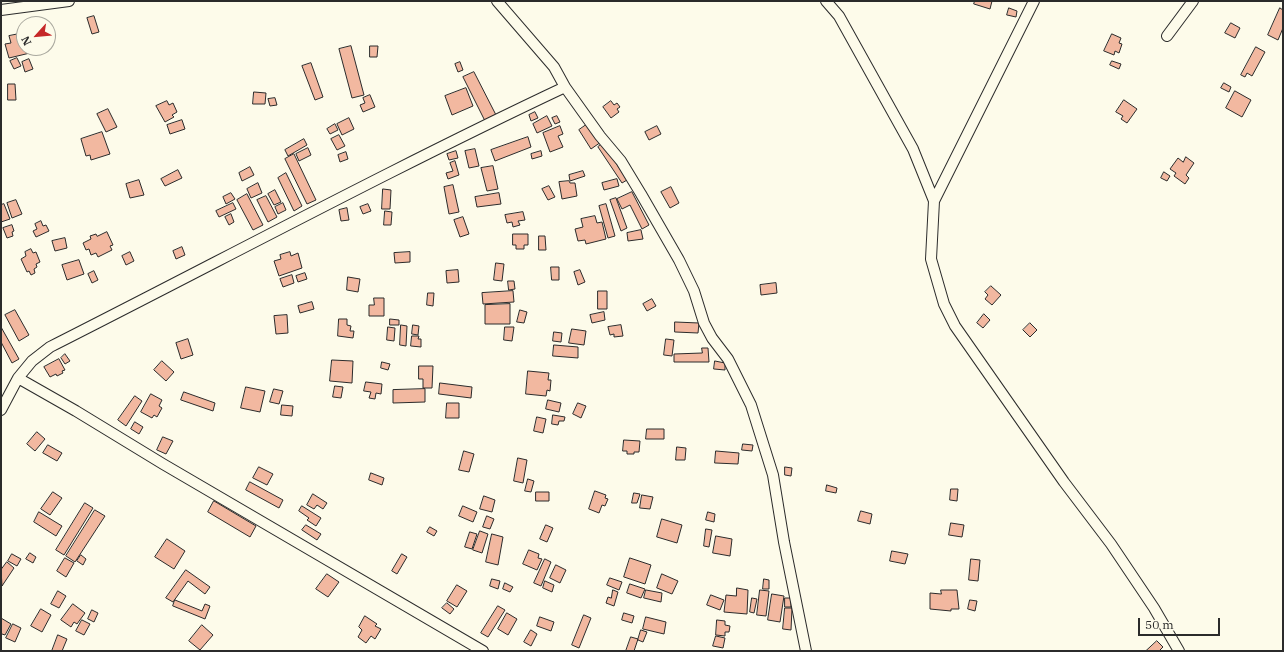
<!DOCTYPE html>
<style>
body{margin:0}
#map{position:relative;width:1284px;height:652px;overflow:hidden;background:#fdfbea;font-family:"IBM Plex Serif",serif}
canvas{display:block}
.frame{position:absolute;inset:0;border:2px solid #2b2b2b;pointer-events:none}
.north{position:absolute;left:16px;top:16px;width:40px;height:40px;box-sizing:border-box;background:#fdfbea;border:1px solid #a9a89e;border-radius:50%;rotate:243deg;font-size:11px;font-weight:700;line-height:16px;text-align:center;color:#2b2b2b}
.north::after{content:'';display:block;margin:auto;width:14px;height:18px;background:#c62828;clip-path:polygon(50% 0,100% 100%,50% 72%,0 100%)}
.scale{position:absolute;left:1138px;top:618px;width:82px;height:18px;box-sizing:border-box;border:2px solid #2b2b2b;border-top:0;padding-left:5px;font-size:12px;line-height:14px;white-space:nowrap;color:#2b2b2b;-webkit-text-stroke:3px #fdfbea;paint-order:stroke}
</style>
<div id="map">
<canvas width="1284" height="652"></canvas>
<div class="frame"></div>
<div class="north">N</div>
<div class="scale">50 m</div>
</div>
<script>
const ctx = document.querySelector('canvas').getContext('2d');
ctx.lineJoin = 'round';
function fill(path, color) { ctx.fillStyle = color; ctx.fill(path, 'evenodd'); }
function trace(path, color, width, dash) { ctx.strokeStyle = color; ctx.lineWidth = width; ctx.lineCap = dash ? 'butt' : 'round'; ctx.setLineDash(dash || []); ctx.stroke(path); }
const building = new Path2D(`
 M975,1H992L990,9L974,4Z
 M1009,8L1017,11L1016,17L1007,15Z
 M1280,8L1283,10V28L1278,40L1268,35Z
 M94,16L99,32L92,34L87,18Z
 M1231,23L1240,28L1235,38L1225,33Z
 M19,34L21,40H24V48H29L30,53L9,58L5,44L11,43L9,36Z
 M1112,34L1121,38L1119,43L1122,44L1119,53L1115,51L1114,55L1104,51Z
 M351,46L364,95L352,98L339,49Z
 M370,46H378L377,57H370Z
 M1256,47L1265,52L1252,76L1247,73L1245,77L1241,75Z
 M17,58L21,66L14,69L10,61Z
 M29,59L33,69L25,72L22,62Z
 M1112,61L1121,64L1119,69L1110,65Z
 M460,62L463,70L458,72L455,64Z
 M311,63L323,97L315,100L302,66Z
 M474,72L496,115L485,121L463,77Z
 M1224,83L1231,87L1229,92L1221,88Z
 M8,84H15L16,100H8Z
 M466,88L473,106L452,115L445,96Z
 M1235,91L1251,100L1242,117L1226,108Z
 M254,92L266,93L265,104H253Z
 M370,95L375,107L363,112L360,105L365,103L363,98Z
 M275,98L277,105L270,106L268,99Z
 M1124,100L1137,109L1127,123L1121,119L1123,116L1116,112Z
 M167,101L169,105L173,103L177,112L172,115L174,117L165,122L156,106Z
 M611,101L614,105L617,103L620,107L617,109L619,112L611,118L603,107Z
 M108,109L117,127L106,132L97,114Z
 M535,112L538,118L531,121L529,115Z
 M547,116L552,126L537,133L533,124Z
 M557,116L560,122L555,124L552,118Z
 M349,118L354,129L342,135L337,124Z
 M182,120L185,129L170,134L167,125Z
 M589,123L601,142L591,149L579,130Z
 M335,124L338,130L330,134L327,129Z
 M560,126L563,134L558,136L563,147L550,152L543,133Z
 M657,126L661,134L649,140L645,132Z
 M102,132L110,154L91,160L90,155L86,156L81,139Z
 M339,135L345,146L337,150L331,139Z
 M528,137L531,147L495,161L491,150Z
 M304,139L307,145L288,156L285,150Z
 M603,143L627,180L622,183L598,147Z
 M308,148L311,155L299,161L296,154Z
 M475,149L479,166L469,168L465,151Z
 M456,151L458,158L449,160L447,154Z
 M541,151L542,156L532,159L531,154Z
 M346,152L348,159L340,162L338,155Z
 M294,154L316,200L307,204L285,159Z
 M1186,157L1194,163L1186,175L1189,178L1185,184L1174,176L1176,173L1170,169L1178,158L1183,162Z
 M455,161L459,175L448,179L446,173L453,171L450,163Z
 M493,166L498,189L487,191L481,168Z
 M250,167L254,175L242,181L239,173Z
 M178,170L182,178L165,186L161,179Z
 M583,171L585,176L570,181L569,175Z
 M1164,172L1170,176L1167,181L1161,178Z
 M286,173L302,206L294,211L278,178Z
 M617,179L619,186L604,190L602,183Z
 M139,180L144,195L130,198L126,184Z
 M569,181L570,183H575L577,196L562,199L559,182Z
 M258,183L262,193L251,198L247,189Z
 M453,185L459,212L449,214L444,187Z
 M549,186L555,197L548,200L542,189Z
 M671,187L679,203L670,208L661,192Z
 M383,189L391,190L390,209H382Z
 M275,190L281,202L274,205L268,194Z
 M632,192L649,225L642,229L630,205L622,209L617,199Z
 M231,193L235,199L226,204L223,197Z
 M499,193L501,204L477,207L475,197Z
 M247,194L263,225L253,230L237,200Z
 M266,196L277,217L268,222L257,200Z
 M616,198L627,228L621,231L610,200Z
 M16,200L22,214L12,218L7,203Z
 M233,203L236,209L219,217L216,211Z
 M283,203L286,210L278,214L275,207Z
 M4,204L10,219L1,222V205Z
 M368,204L371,211L363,214L360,207Z
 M606,204L615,236L608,238L599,206Z
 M347,208L349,220L341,221L339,210Z
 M385,211L392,212L391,225H384Z
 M523,212L525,220L518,221L520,225L513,227L512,222L507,223L505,215Z
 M231,214L234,222L229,225L225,217Z
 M595,216L597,223L602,222L606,239L586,244L585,240L578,241L575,229L583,227L581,219Z
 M463,217L469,234L460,237L454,220Z
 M41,221L43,226L46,225L49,231L36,237L33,231L37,229L35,224Z
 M12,225L14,231L12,232L13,236L7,238L3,228Z
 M641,230L643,239L628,241L627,233Z
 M107,232L113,245L110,246L112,250L98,257L96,253L91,255L89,249L86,250L83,243L91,239L90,236L96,234L97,236Z
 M513,234H528V245H524V249H516V245H513Z
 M539,236H545L546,250H539Z
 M65,238L67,248L55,251L52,241Z
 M182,247L185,255L176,259L173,251Z
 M31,249L33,253L36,252L40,262L36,264L37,267L34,269L35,273L31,275L29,271L27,272L21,259L26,256L25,252Z
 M130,252L134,261L126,265L122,256Z
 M290,252L291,256L298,253L302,268L279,276L274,261L281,259L280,255Z
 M410,252V262L395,263L394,253Z
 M79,260L84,274L67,280L62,265Z
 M496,263L504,264L502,281L494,280Z
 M551,267H559V280H552Z
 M458,270L459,282L447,283L446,271Z
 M580,270L585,282L578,285L574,272Z
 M94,271L98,280L92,283L88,274Z
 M305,273L307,279L298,282L296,276Z
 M292,275L294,283L283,287L280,279Z
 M348,277L360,279L358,292L347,290Z
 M508,281H514L515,289L509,290Z
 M776,283L777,293L761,295L760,285Z
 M991,286L1001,295L992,305L985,299L988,295L985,292Z
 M513,291L514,302L483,304L482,293Z
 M598,291H607V309H598Z
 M428,293H434L433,306L427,305Z
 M374,298H384V316H369V305H374Z
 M652,299L656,306L647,311L643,304Z
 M312,302L314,309L300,313L298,306Z
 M510,304V324H485V305Z
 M15,310L29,335L19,341L5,315Z
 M520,310L527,312L524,323L517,322Z
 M604,312L605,320L592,323L590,315Z
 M984,314L990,320L983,328L977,323Z
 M287,315L288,333L276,334L274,316Z
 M339,319H347V325L351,326L350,331H354L353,338L338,336Z
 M390,319L399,320V325H390Z
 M675,322L699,323L698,333L675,332Z
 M1030,323L1037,330L1030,337L1023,330Z
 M401,325L407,326L406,346L400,345Z
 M413,325L419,326L418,335L412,334Z
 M621,325L623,336L614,337V334L610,335L608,327Z
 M1,327L19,359L12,363L1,342Z
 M388,327L395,328L394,341L387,340Z
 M505,327H514L512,341L504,340Z
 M572,329L586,331L584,345L569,343Z
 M554,332L562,333L561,342L553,341Z
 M412,336H419L418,339H421V347L411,346Z
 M188,339L193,355L181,359L176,343Z
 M666,339L674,340L672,356L664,355Z
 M554,345L578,347V358L553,356Z
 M702,348H708L709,362H674V354L702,353Z
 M65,354L70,361L65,364L61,358Z
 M59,359L65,370L62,371L63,373L57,376L56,374L50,377L44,367Z
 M332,360L353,361L352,383L330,381Z
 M162,361L174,372L166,381L154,370Z
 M715,361L725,363V370L714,369Z
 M382,362L390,364L388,370L381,368Z
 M419,366H433L432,388H423V379H419Z
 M528,371L549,373L548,380H551L550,391L547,390L546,396L526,394Z
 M366,382L382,384L381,394L376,393L375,399L369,398L371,392L364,391Z
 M440,383L472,387L471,398L439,394Z
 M335,386L343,387L341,398L333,397Z
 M246,387L265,391L260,412L241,408Z
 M274,389L283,391L279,404L270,402Z
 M425,389V402L393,403V390Z
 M184,392L215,403L213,411L181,400Z
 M151,394L162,400L159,406L162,408L157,417L154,415L152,418L141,412Z
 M135,396L142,401L126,426L118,420Z
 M548,400L561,403L559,412L546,409Z
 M447,403H459V418H446Z
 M578,403L586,406L581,418L573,414Z
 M282,405L293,406L292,416L281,415Z
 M553,415L565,417L564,421H559L558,425L552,424Z
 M537,417L546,419L543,433L534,431Z
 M135,422L143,427L139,434L131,429Z
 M647,429H664V439H646Z
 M37,432L45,439L35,451L27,444Z
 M163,437L173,441L166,454L157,450Z
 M624,440L640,441L639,452H634V454H627V451H623Z
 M743,444L753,445L752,451L742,450Z
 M48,445L62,453L57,461L43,453Z
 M677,447L686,448L685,460H676Z
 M464,451L474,454L469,472L459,470Z
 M716,451L739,453L738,464L715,463Z
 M518,458L527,460L523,483L514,481Z
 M259,467L273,474L267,485L253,478Z
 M785,467L792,468L791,476L785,475Z
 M371,473L384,478L382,485L369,480Z
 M528,479L534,481L531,492L525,491Z
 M250,482L283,500L279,508L246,490Z
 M827,485L837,488L836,493L826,491Z
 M951,489H958L957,501L950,500Z
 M595,491L606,495L605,498L608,499L605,506L602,505L599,513L589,509Z
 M53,492L62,498L50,515L41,509Z
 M536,492H549V501H536Z
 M634,493L640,494L637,503H632Z
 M313,494L327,503L323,509L317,505L314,509L307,505Z
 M642,495L653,497L650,509L640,508Z
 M484,496L495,500L492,512L480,509Z
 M214,501L256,526L250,537L208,512Z
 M85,503L93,508L64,555L56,550Z
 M302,506L321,518L316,526L307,520L309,518L299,511Z
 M463,506L477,512L473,522L459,516Z
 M95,510L105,516L75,562L66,556Z
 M861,511L872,514L870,524L858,521Z
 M39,512L62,526L56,536L34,522Z
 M708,512L715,514L714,522L706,520Z
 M487,516L494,519L490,529L483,527Z
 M662,519L682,525L677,543L657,537Z
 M951,523L964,525L962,537L949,535Z
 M306,525L321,534L317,540L302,530Z
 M546,525L553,528L547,542L540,539Z
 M430,527L437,531L434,536L427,532Z
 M706,529L712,530L709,547L704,546Z
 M480,531L488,534L482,553L473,550Z
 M470,532L477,534L472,549L465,547Z
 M492,534L503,537L498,565L486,562Z
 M716,536L732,539L730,556L713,553Z
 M167,539L185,551L174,569L155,557Z
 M529,550L539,554L538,558L542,559L537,570L523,564Z
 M892,551L908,554L905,564L890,561Z
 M30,553L36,557L33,563L26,559Z
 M12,554L21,559L17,566L8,561Z
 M402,554L407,557L397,574L392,571Z
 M81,555L86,559L83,565L77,561Z
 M65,558L74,563L66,577L57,571Z
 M630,558L651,565L645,584L624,577Z
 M545,559L551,562L541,586L534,583Z
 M971,559L980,560L978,581L969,580Z
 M7,562L14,568L2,586L1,570Z
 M556,565L566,570L560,583L550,578Z
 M186,570L210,587L205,594L188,581L173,602L166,598Z
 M327,574L339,582L328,597L316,589Z
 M662,574L678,581L672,594L657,588Z
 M610,578L622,582L619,590L607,585Z
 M492,579L500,581L498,589L490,586Z
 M764,579L769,580V589H763Z
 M545,581L554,585L552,592L543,588Z
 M505,583L513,587L510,592L503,589Z
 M630,584L645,589L641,598L627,593Z
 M457,585L467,591L457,607L447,601Z
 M737,588L748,590L747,614L724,612L726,595L736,596Z
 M613,590L618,592L614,606L606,603L608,597L611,598Z
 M646,590L662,593L661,602L644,598Z
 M760,590L769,591L766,616L757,615Z
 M941,590H957L959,609H951V611L930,609V593L941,594Z
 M58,591L66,596L59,608L51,604Z
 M772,594L784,596L780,622L768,620Z
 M711,595L724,600L720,610L707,605Z
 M752,598L757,599L754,613L750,612Z
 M785,598H791V607H785Z
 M175,600L202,611L205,604L210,606L205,619L173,606Z
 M970,600L977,601L975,611L968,609Z
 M447,603L454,609L450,614L442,608Z
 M73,604L85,613L77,624L74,622L71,627L61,620Z
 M498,606L505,610L488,637L481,633Z
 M785,608H792L791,630L783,629Z
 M41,609L51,615L42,632L31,626Z
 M92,610L98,613L94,622L88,619Z
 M507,613L517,619L508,635L498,629Z
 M624,613L634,616L632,623L622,620Z
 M584,615L591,618L579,648L572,645Z
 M365,616L377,624L375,626L381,629L375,639L371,636L366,643L358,637L362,630L359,627Z
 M540,617L554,622L551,631L537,626Z
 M646,617L666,622L664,634L643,629Z
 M1,618L11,624L5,635L2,634L1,635Z
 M82,620L90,624L84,635L76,631Z
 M717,620L725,621V625L730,626L729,632H725V636L716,635Z
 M13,624L21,628L15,642L6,638Z
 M202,625L213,635L200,650L189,641Z
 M531,630L537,634L531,646L524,642Z
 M641,630L647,632L643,642L638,640Z
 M58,635L67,639L62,651H52Z
 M716,636L725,638L723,648L713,646Z
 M631,637L638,639L634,651H626Z
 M1157,641L1163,647L1159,651H1146Z`);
fill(building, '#f2b8a0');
trace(building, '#2b2b2b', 1);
const minor = new Path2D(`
 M497,1L554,67L565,87
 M826,1L839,16L913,149L934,201
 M1034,1L934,201L931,259L944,304L955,326L1064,482L1111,544L1154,608L1179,651
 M1,10L69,1
 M1167,36L1193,1
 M18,378L76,411L163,464L483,651
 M1,410L18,378L32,361L50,347C222,260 391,169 565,87L600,136L621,161L641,194L679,260L694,291L704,323L712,338L728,359L751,405L773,475L784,542L806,651`);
trace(minor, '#2b2b2b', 12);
trace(minor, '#fdfbea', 10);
</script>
